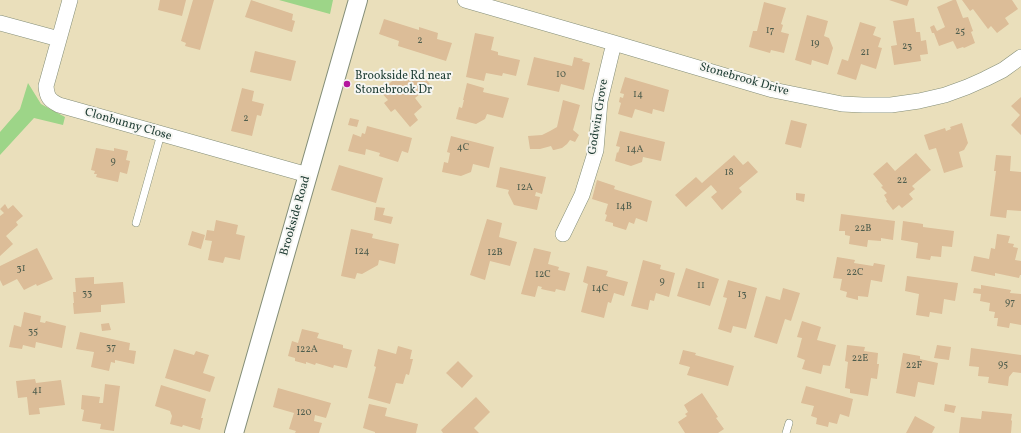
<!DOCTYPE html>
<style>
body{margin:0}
canvas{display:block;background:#eadfbb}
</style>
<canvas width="1021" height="433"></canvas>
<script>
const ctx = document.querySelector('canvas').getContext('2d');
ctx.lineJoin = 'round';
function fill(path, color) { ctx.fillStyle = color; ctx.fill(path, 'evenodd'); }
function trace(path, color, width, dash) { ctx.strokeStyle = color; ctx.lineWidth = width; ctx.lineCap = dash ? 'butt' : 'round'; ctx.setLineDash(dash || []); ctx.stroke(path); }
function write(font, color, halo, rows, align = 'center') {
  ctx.font = font + ' Vollkorn,serif'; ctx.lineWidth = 4; ctx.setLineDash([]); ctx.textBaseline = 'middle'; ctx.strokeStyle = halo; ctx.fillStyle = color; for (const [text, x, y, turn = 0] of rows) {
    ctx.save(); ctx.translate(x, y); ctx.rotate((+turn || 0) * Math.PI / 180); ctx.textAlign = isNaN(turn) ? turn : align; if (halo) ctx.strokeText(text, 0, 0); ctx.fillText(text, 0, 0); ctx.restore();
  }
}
fill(new Path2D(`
 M279,0H333L330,14Z
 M28,83L41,104L65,117L63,125L34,118L0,155V132L20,109Z`), '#9dd588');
fill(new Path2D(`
 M160,0H186L182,16L158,10Z
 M193,0H214L200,50L185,46L186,43L181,41Z
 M251,0L293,14L292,20L295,21L292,32L245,17Z
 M889,0H909L907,6Z
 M953,0H956L963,18L968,17L973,31L971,32L975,43L964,48L963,47L957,49L953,41L939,46L934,33H932L930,27L934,25L937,31L945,27L937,7Z
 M962,0H1012L1018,9L1005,18L1009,24L997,33L991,26L988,29L973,9L970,11Z
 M764,2L786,8L781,24L783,25L781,32L789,34L784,53L771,50L770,53L749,47L753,31H757Z
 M807,15L828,21L824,36L829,38L833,48L828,65L812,60L811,65L795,60Z
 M914,18L916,32H920L921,41L926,40L928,54L920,55L921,61L894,65L891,46L897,45L893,21Z
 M384,19L419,30V27L438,33L437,39L452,43L446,61L398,46L399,41L379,34Z
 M860,22L876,27L873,35L881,38L878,47L882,48L876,69L861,64L856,80L837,74L842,59L848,61Z
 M475,33L494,37L491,50L498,52V55L520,60L516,76L503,73L502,76L486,73L484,81L466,77Z
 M255,51L296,61L291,81L250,72Z
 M534,57L572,66L574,57L583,59L582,61L590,63L584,90L561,84L559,92L527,85Z
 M416,68L430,84L424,88L425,90L415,98L422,107L414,114L418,120L410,127L395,109L391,112L384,103L388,100L380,91L396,78L399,81Z
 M625,77L669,90L664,112L653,109L652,114L635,109L632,118L618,114L621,103L619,102L620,97L623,98L624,94L620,93Z
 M467,83L484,88L483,92L509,98L503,118L487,114L485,119L476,124L456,119L459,107L462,108L464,100H463Z
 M242,88L254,91L252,101L264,104L261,116L257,115L252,136L231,131Z
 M1021,97V135L1011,125L1020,115L1011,106Z
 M563,100L580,105L573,130L579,135L575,142L570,140L567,144L562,148L554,150H553L551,146L540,149H530L528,136L542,135L550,131L557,127Z
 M350,118L359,120L357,127L348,125Z
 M791,120L807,124L801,148L785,144Z
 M962,123L968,143L964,150L959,152L963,167L944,173L936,148L929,150L924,135L945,128L946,131L951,129L950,127Z
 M367,126L412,138L408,153L402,151L398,162L379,156L380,153L366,149L365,155L348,151L353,134L361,137L362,133L365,134Z
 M620,131L665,142L661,161L643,157L642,162L631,166L615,161L617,152L618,153L620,147L616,146Z
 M451,136L494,147L489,168L473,164L471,172L461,176L442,172L444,162L448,163L450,153L447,152Z
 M96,148L114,151V148L128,151L126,160L130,161L127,174L120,172L118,182L96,177L97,174H94L95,171L91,170Z
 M916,153L931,170L912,186L915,189L909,194L913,199L902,208L899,205L893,210L886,201L887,200L884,195L887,193L881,187L883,186L873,174L887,162L895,171Z
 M734,155L743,165L748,161L758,172L739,188L742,192L722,210L711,197L717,192L711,185L686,207L675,195L696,177L702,183Z
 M996,155L1011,156L1010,171L1021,172V211L1007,210L1006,218L990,216L996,171H994Z
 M339,165L383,178L376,203L331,190Z
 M500,167L546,177L542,194L536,192L535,196L540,197L537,210L514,205L508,193L509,190L496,187Z
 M597,180L615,186L614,189L652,201L647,222L636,218L634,224L629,222L626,230L613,226V223L605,221L607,215L605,214L608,204L592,199Z
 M796,193L805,194L804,202L796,200Z
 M5,204L8,209L13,205L23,216L16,222L18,225L6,236L13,244L0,256V216L4,213L0,209Z
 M376,207L385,208L383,215L393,217L391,224L374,220Z
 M841,214L895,221L893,240L881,238V241L868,240L867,247L849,244L850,236L845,235V231H839Z
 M487,219L502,223L499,237L517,242L510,266L490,261L485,280L470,275Z
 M216,220L238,225L236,234L245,236L240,260L225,257L223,263L208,260L212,241L205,240L207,230L214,231Z
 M903,221L923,224V227L954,231L952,247L942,246L941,257L931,256L930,260L916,258L918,243L901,240Z
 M351,229L373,234L372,238L399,244L395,264L379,260L378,265L362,274L357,273L355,279L341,276Z
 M192,231L205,235L201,249L188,245Z
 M997,234L1010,236L1008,243L1014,244L1013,247L1018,248L1015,260L1021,261V275H1020L1019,278L995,273V276L971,271L974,256L989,259L991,248L995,249Z
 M37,248L53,279L37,286L36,284L24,290L17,279L3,286L0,280V266Z
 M534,248L551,252L548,264L559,267L558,270L570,273L565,291L556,289L555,292L541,289L542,287L538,286L535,297L521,294Z
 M837,257L855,260L854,263L873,266L874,263L885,265L882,282L871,280L868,297L858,296V300L846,297L847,292L840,290L842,279L833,278Z
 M643,260L661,265L660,269L675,273L669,297L656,293L654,301L650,300L648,310L631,306Z
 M587,266L608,271L606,276L628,282L624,296L614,293L611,303L608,302L604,318L581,312L588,284L583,282Z
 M686,268L719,279L710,306L677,296Z
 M907,276L958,283L955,301L944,299L942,314L930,312L929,317L916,315L919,294L905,291Z
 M94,277V284L123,282L125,303L101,305V312L74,314L73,303H74L73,292H76L75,278Z
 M728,280L757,288L746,329L733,326L731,333L718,329L727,298L723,297Z
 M981,285L1011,290L1010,293L1021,294V325L1010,323L1009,328L997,326L998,318H994L995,312L989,311L990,303L980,301L981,294L973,293L974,288L981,289Z
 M783,288L800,293L791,321L785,319L777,344L754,337L766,296L780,300Z
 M24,312L41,316L40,322L45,323L46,321L66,326L62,348L36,342L35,348L23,345L22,349L9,347L14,325L21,327Z
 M802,321L821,327L817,340L836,345L830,366L823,365L821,374L802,369L805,360L797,357L802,338L797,337Z
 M109,323L111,330L102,331L101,324Z
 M302,329L319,333L317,338L343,345V348L352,350L347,368L334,365L333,368L316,363L315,365L306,362V364L295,361V358L288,356L292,341L298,343Z
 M80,332L130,343L129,350L136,351L134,364L115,360V363L111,362L109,371L91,367L94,352L76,349Z
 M847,345L865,347L864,351L878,353L877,364H879L877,379L871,378L868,396L850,393V389L845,388L848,362L845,361Z
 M937,345L951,347L949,360L934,358Z
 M398,346L412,350L410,359H413L409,375L406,374L403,384L396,383L390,404L368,398L376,367L374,366L378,349L396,354Z
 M971,348L1021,355V373L1013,372L1009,377L1008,386L988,383L989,377L978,376L979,367L969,366Z
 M174,349L194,355L196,351L209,355L203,373L215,377L210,392L165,378Z
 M683,350L696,353L695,355L734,366L728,386L687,375L690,367L679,364Z
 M903,353L920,356V359L938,363L934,385L918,382L915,397L896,393Z
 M458,361L473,376L462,388L446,373Z
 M35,379L36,383L61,380L65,405L39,408L40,414L29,415L27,397L18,398L16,381Z
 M105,384L120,386L114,431L100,429L101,424L82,421L84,410L81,409L82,395L100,397L99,403H103Z
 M161,385L206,399L201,418H203L200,430L183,425L182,427L170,424L172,416L170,411L155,406Z
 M806,386L853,399L849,417L840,414L837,424L829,422L828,427L816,424L817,418L811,416L814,406L801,403Z
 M278,388L331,403L326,418L315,415L314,421L322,423L319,433H295L296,431L289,429L294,413L273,407Z
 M702,393L718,417L716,418L724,429L718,433H685L678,422L687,416L685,414L688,412L684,405Z
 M476,397L490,412L474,428L479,433H443L441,430Z
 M369,404L387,408L385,416L418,424L416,433H375V432L363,428Z
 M945,404L956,406L954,413L944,411Z
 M982,411L1012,414L1011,420L1012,421L1011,433H959L961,417L981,419Z
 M915,416L935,427L932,433H906Z`), '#dcbd98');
const service = new Path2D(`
 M136,223L161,134
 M786,433L789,423`);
const minor = new Path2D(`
 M70,0L46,86C47,97 49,100 59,105L308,175
 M465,0L614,43L773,90L842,104L863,105H891L919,101L945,95L967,87L985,79L1003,70L1021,57
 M0,23L59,39
 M563,234L582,195L596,150L600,101L614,43`);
const tertiary = new Path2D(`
 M234,433L358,0`);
trace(service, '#848e78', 8);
trace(minor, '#848e78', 16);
trace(tertiary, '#848e78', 20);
trace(service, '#fff', 7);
trace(minor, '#fff', 15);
trace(tertiary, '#fff', 18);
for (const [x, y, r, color] of [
 [347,84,4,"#b5179e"]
]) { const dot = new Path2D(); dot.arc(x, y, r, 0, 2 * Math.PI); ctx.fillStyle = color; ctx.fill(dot); trace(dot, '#f6f6f2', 1.5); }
write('10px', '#4e5d4d', null, [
 ["17",770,31],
 ["25",960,32],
 ["2",420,41],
 ["19",815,44],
 ["23",907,47],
 ["21",865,53],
 ["10",561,75],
 ["14",638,95],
 ["2",246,119],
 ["4C",463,148],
 ["14A",635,150],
 ["9",113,162],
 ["18",729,173],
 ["22",902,181],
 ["12A",525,188],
 ["14B",624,207],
 ["22B",863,229],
 ["124",362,252],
 ["12B",495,253],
 ["31",21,269],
 ["22C",855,273],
 ["12C",543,275],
 ["9",662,282],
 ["11",701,286],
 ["14C",600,289],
 ["33",87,294],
 ["13",742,295],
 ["97",1010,303],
 ["35",33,332],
 ["37",111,348],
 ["122A",307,350],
 ["22E",860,359],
 ["95",1003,365],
 ["22F",914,366],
 ["41",37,391],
 ["120",304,413]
]);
write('12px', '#1f3d34', '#f6f6f2', [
 ["Brookside Rd near",355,77],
 ["Stonebrook Dr",355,91]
], 'left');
write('12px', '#1f3d34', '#f6f6f2', [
 ["Stonebrook Drive",744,80,16],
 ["Godwin Grove",599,117,-81],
 ["Clonbunny Close",128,125,16],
 ["Brookside Road",296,216,-74]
]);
</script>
